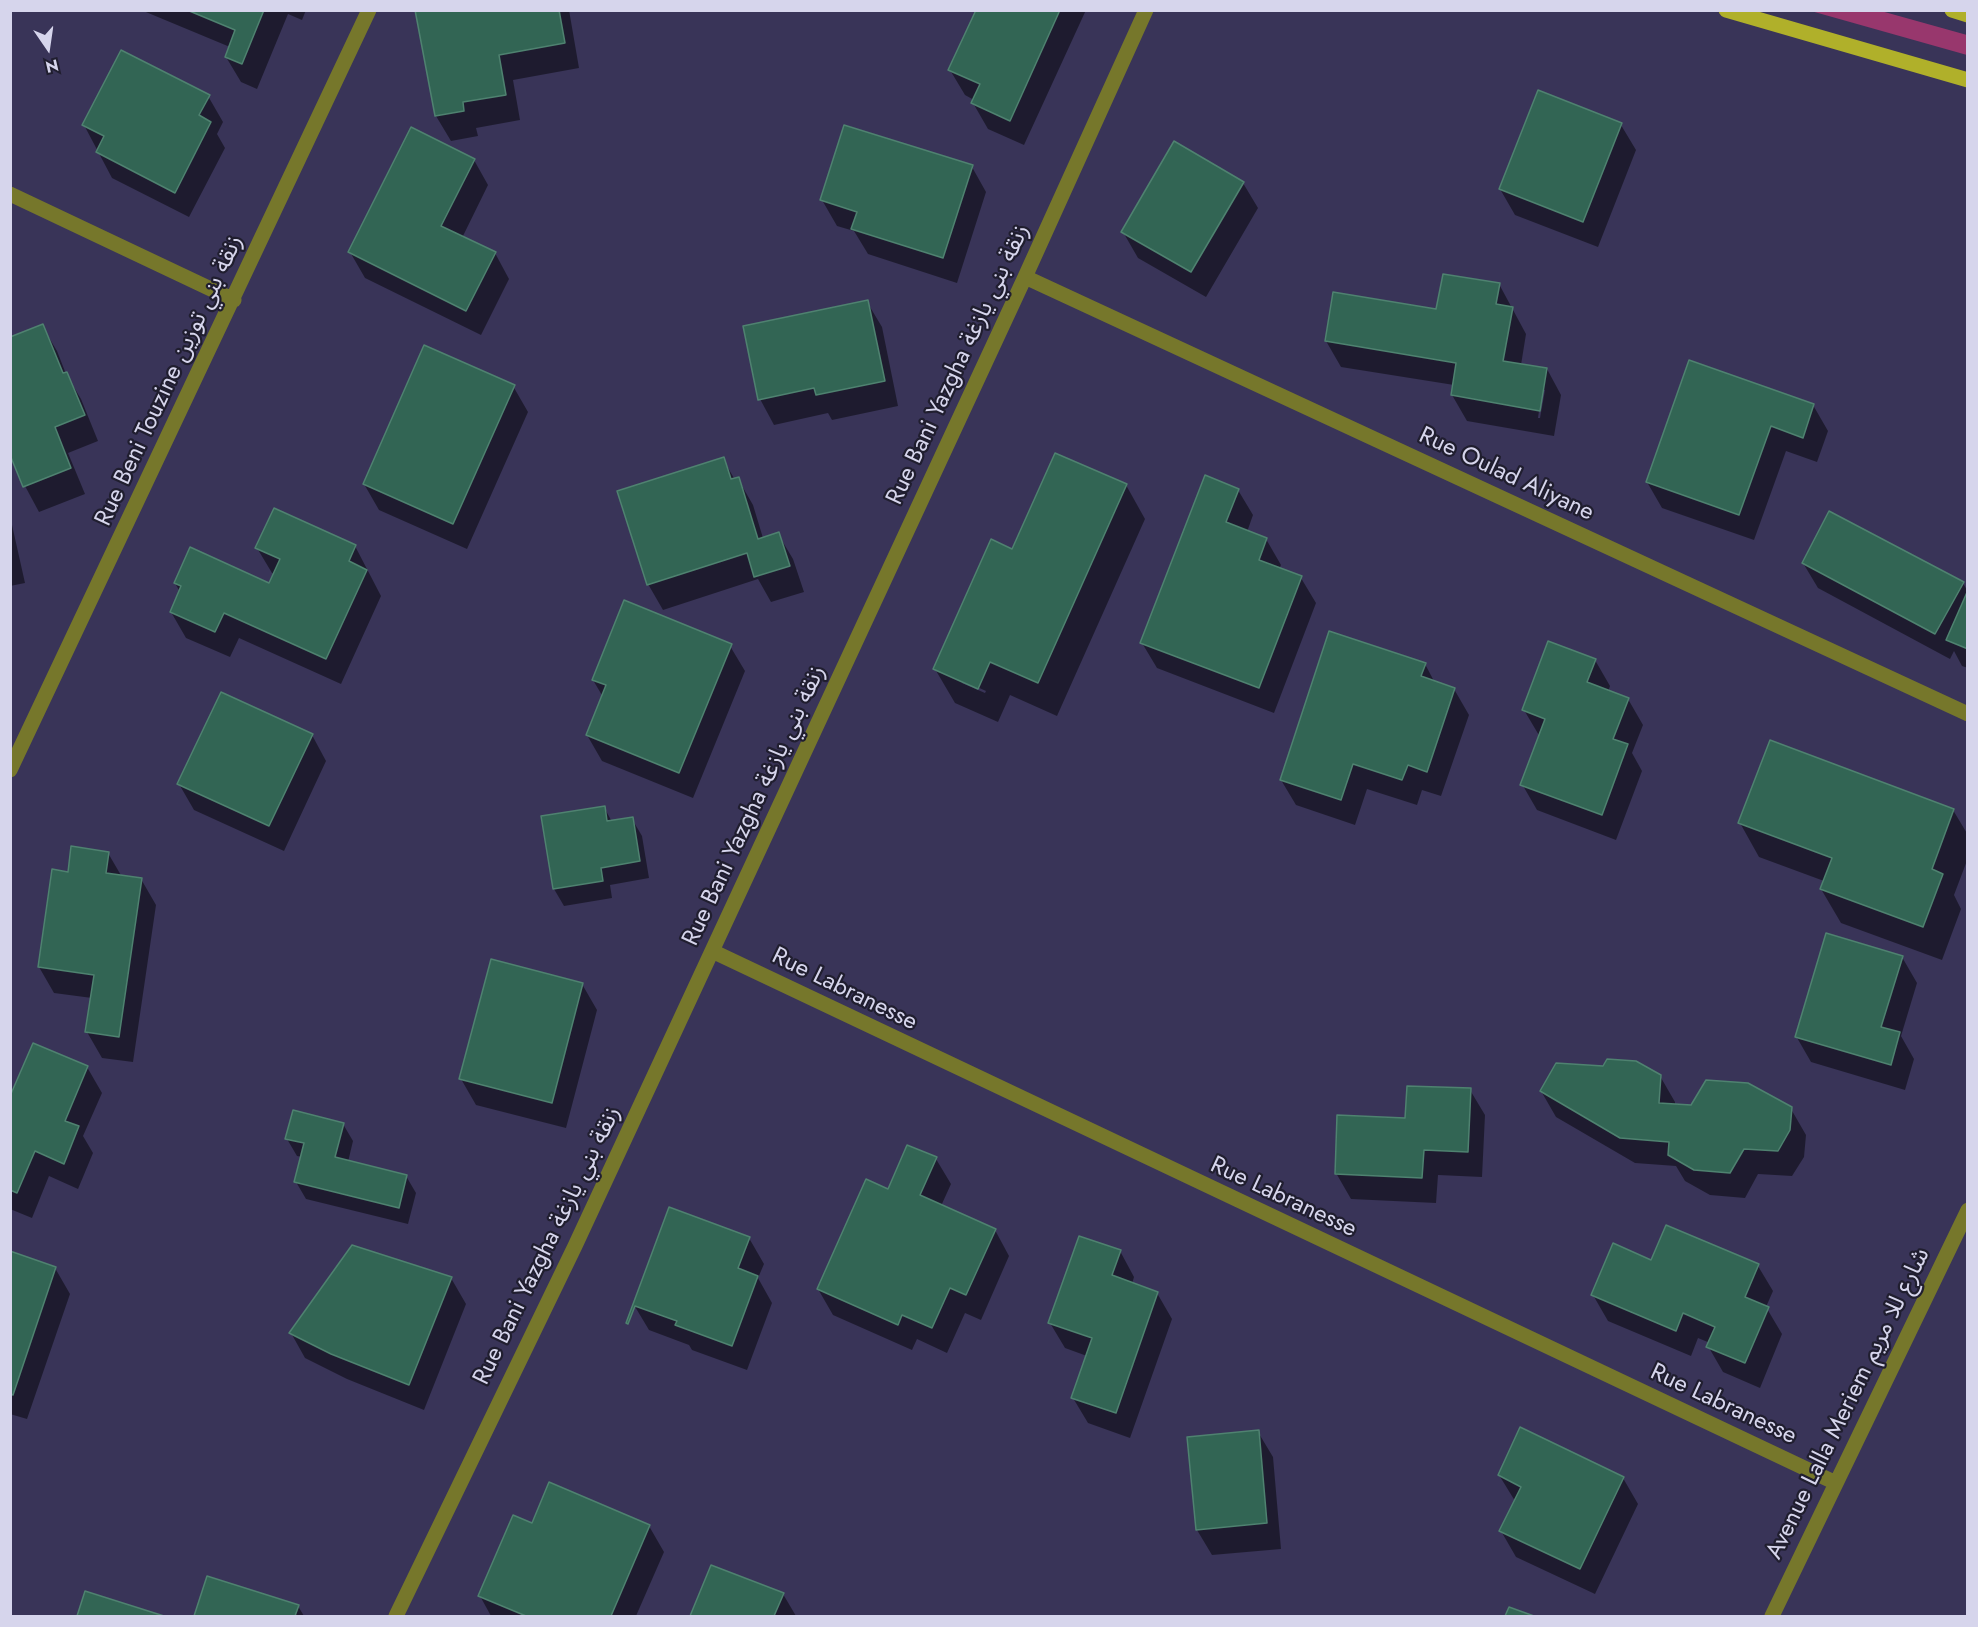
<!DOCTYPE html>
<meta charset="utf-8">
<style>
body{margin:0}
#map{position:relative;width:1978px;height:1627px;overflow:hidden;background:#393458;font-family:Jost,sans-serif}
canvas{display:block}
.frame{position:absolute;inset:0;border:12px solid #d6d5ec;pointer-events:none}
.north{position:absolute;left:18px;top:18px;width:60px;height:60px;-webkit-text-stroke:4px #201e2f;paint-order:stroke;rotate:167deg;font-size:16px;font-weight:700;line-height:24px;text-align:center;color:#d6d5ec}
.north::after{content:'';display:block;margin:auto;width:21px;height:27px;background:#d6d5ec;clip-path:polygon(50% 0,100% 100%,50% 72%,0 100%)}
</style>
<div id="map">
<canvas width="1978" height="1627"></canvas>
<div class="frame"></div>
<div class="north">N</div>
</div>
<script>
const ctx = document.querySelector('canvas').getContext('2d');
ctx.lineJoin = 'round';
function fill(path, color) { ctx.fillStyle = color; ctx.fill(path, 'evenodd'); }
function trace(path, color, width, dash) { ctx.strokeStyle = color; ctx.lineWidth = width; ctx.lineCap = dash ? 'butt' : 'round'; ctx.setLineDash(dash || []); ctx.stroke(path); }
function write(font, color, halo, rows, align = 'center') {
  ctx.font = font + ' Jost,"Noto Sans Arabic",sans-serif'; ctx.lineWidth = 4.5; ctx.setLineDash([]); ctx.textBaseline = 'middle'; ctx.strokeStyle = halo; ctx.fillStyle = color; for (const [text, x, y, turn = 0] of rows) {
    ctx.save(); ctx.translate(x, y); ctx.rotate((+turn || 0) * Math.PI / 180); ctx.textAlign = isNaN(turn) ? turn : align; if (halo) ctx.strokeText(text, 0, 0); ctx.fillText(text, 0, 0); ctx.restore();
  }
}
fill(new Path2D(`
 M1811,11H1881L1967,35V55Z`), '#98376d');
fill(new Path2D(`
 M141,10H306L302,20L288,14L257,89L241,82L226,57L230,47Z
 M416,10H569L579,68L513,80L520,120L476,128L478,136L451,141L436,116Z
 M977,10H1086L1024,145L988,129L973,103L974,100L965,95L950,70Z
 M1538,92L1621,125L1636,150L1598,247L1515,215L1500,189Z
 M208,96L223,122L217,134L225,148L189,217L112,178L84,125Z
 M474,160L488,185L462,238L495,253L509,279L481,335L365,278L350,252Z
 M972,167L986,192L957,283L868,254L854,231L837,226L822,200Z
 M1243,183L1258,208L1206,297L1138,258L1123,232Z
 M1499,284L1526,334L1521,365L1547,369L1561,395L1554,436L1467,421L1452,395L1454,385L1341,367L1326,341L1438,311ZM1542,390H1545L1540,418H1538Z
 M867,302L882,327L898,406L832,420L828,413L774,425L760,399Z
 M42,326L57,351L66,374L81,399L98,441L68,453L85,494L39,512L25,486Z
 M513,386L528,412L467,549L379,510L364,484Z
 M1813,405L1828,431L1817,462L1786,451L1754,540L1662,508L1647,482Z
 M723,459L735,480L738,479L753,505L763,538L778,534L793,559L804,592L771,602L758,579L663,610L648,584Z
 M1126,485L1145,519L1057,716L1010,695L998,722L955,703L935,669L1013,551ZM962,680L986,691L985,693L962,683Z
 M1238,490L1253,515L1247,532L1266,539L1281,565L1279,569L1301,578L1316,603L1274,713L1157,668L1142,643Z
 M10,516L25,583L10,586Z
 M355,546L381,596L341,684L239,638L230,657L186,638L171,612L180,592L175,583L270,585L275,575L272,573L257,548Z
 M1803,563L1963,583L1968,592V668L1962,666L1954,651L1950,659L1818,588Z
 M730,646L745,671L693,798L602,761L587,735L603,697L593,680Z
 M1595,660L1610,686L1608,692L1628,699L1643,725L1632,753L1642,771L1616,840L1537,810L1522,784L1540,737L1524,710Z
 M1425,664L1435,683L1454,689L1469,715L1441,796L1422,790L1417,805L1367,789L1355,825L1296,805L1281,780Z
 M312,735L326,761L284,851L194,810L179,784Z
 M604,807L612,822L632,819L642,836L649,878L610,885L612,898L564,906L554,889Z
 M1953,810L1968,835V858L1954,895L1961,909L1942,960L1841,923L1821,889L1824,881L1759,857L1740,823Z
 M108,853L122,877L141,879L156,905L133,1062L102,1058L87,1032L92,998L54,993L39,967L69,873Z
 M1902,957L1917,983L1901,1036L1914,1059L1905,1090L1811,1062L1796,1036Z
 M582,984L597,1010L566,1128L476,1105L461,1079Z
 M87,1067L102,1093L83,1136L93,1153L78,1189L49,1176L32,1218L10,1209V1100Z
 M1660,1076L1675,1102V1105L1791,1109L1806,1135L1804,1157L1792,1176L1758,1174L1745,1198L1710,1195L1685,1181L1676,1166L1635,1163L1556,1117L1541,1091Z
 M1470,1090L1485,1115L1482,1177L1438,1175L1436,1203L1351,1199L1336,1173L1407,1119Z
 M343,1124L353,1141L348,1162L406,1176L416,1193L408,1224L306,1199L296,1182L302,1157L297,1156L287,1139Z
 M936,1159L951,1184L941,1206L995,1230L1009,1256L981,1320L965,1313L947,1353L917,1339L912,1350L833,1315L818,1289L888,1191Z
 M749,1238L764,1264L758,1278L772,1303L747,1370L692,1350L689,1345L649,1330L634,1305Z
 M1120,1251L1134,1277L1132,1284L1157,1293L1172,1319L1130,1438L1088,1423L1073,1398L1087,1356L1065,1348L1050,1323Z
 M10,1254L55,1268L70,1294L27,1419L10,1414Z
 M1652,1262L1758,1266L1773,1291L1766,1307L1782,1334L1760,1388L1723,1372L1708,1346L1710,1343L1698,1338L1691,1356L1608,1321L1593,1295Z
 M451,1278L466,1304L424,1410L347,1379L305,1358L291,1333Z
 M1258,1432L1273,1457L1281,1549L1212,1555L1197,1530Z
 M1499,1475L1623,1478L1638,1504L1595,1594L1516,1557L1501,1531L1515,1501Z
 M533,1525L649,1526L664,1552L636,1616H491L480,1596Z
 M712,1567L783,1594L796,1616H692Z
 M208,1578L298,1606L304,1616H195Z
 M86,1593L160,1616H79Z`), '#0007');
const building = new Path2D(`
 M187,10H264L242,64L225,57L235,30Z
 M415,10H559L565,43L499,55L506,95L463,102L464,111L435,116Z
 M976,10H1060L1010,121L971,103L980,84L948,70Z
 M121,50L210,95L199,115L211,122L175,193L96,152L104,136L82,125Z
 M1538,90L1622,123L1583,222L1499,189Z
 M844,125L973,165L943,258L851,229L857,212L820,200Z
 M411,127L475,159L441,226L496,252L466,311L348,252Z
 M1174,141L1244,182L1191,272L1121,232Z
 M1443,274L1500,283L1496,304L1513,307L1503,361L1547,368L1540,411L1451,395L1456,363L1325,341L1333,292L1436,309Z
 M868,300L885,381L816,395L814,388L758,400L743,326Z
 M43,324L63,373L67,372L85,415L55,427L71,468L23,487L10,455V337Z
 M424,345L515,385L453,524L363,484Z
 M1689,360L1814,404L1803,438L1771,426L1739,515L1646,482Z
 M1055,453L1127,484L1038,683L990,662L978,689L933,669L991,539L1012,549Z
 M724,457L731,479L739,477L758,539L779,532L790,566L754,577L747,553L647,585L617,491Z
 M1205,475L1239,489L1226,522L1267,538L1259,560L1302,576L1259,688L1140,643Z
 M274,508L356,545L349,561L367,570L326,659L224,613L215,632L170,612L181,586L174,583L190,547L269,583L280,559L255,548Z
 M1829,511L1964,582L1935,634L1802,563Z
 M1968,590V649L1946,640Z
 M624,600L732,644L679,773L586,735L606,685L592,680Z
 M1329,631L1426,663L1421,676L1455,688L1427,772L1408,765L1402,780L1353,764L1341,800L1280,780Z
 M1548,641L1596,659L1587,682L1629,698L1613,739L1628,744L1602,815L1520,785L1545,719L1522,710Z
 M221,692L313,734L269,826L177,784Z
 M1770,740L1954,809L1932,869L1943,874L1923,927L1820,889L1832,858L1738,823Z
 M605,806L607,821L633,817L640,861L601,868L603,881L553,889L541,816Z
 M71,846L109,852L106,873L142,878L119,1037L85,1032L94,975L38,967L52,869L68,872Z
 M1826,933L1903,956L1881,1027L1900,1032L1891,1065L1795,1037Z
 M491,959L583,983L552,1103L459,1079Z
 M33,1043L88,1066L65,1121L79,1126L64,1164L35,1151L17,1193L10,1190V1096Z
 M1607,1059L1636,1061L1661,1075L1659,1103L1691,1105L1706,1080L1748,1083L1792,1107L1790,1130L1778,1151L1744,1149L1730,1173L1694,1170L1668,1155L1669,1142L1620,1138L1540,1091L1556,1063L1603,1066Z
 M1407,1086L1471,1088L1468,1152L1424,1150L1422,1178L1335,1174L1337,1115L1405,1118Z
 M293,1110L344,1123L335,1157L407,1175L399,1208L294,1182L304,1143L285,1139Z
 M907,1145L937,1157L920,1195L996,1229L966,1295L950,1288L932,1328L902,1315L898,1325L817,1289L866,1179L888,1189Z
 M669,1207L750,1237L738,1268L758,1276L732,1346L675,1325L677,1321L635,1306L628,1324L626,1323Z
 M1666,1225L1759,1264L1745,1297L1769,1307L1745,1363L1706,1347L1715,1327L1683,1313L1676,1331L1591,1295L1613,1243L1651,1260Z
 M1079,1236L1121,1250L1112,1275L1158,1292L1116,1413L1071,1398L1092,1338L1048,1323Z
 M352,1245L452,1277L409,1385L331,1354L289,1333Z
 M10,1251L56,1267L13,1395L10,1394Z
 M1520,1427L1624,1477L1580,1569L1499,1531L1521,1487L1498,1475Z
 M1259,1430L1267,1523L1196,1530L1187,1437Z
 M549,1482L650,1525L611,1616H526L478,1596L513,1515L532,1523Z
 M711,1565L784,1593L774,1616H690Z
 M207,1576L299,1605L295,1616H194Z
 M85,1591L164,1616H77Z
 M1509,1607L1534,1616H1505Z`);
fill(building, '#326554');
trace(building, '#4f8270', 1.5);
trace(new Path2D(`
 M10,194L234,300
 M1025,277L1968,714
 M10,770L369,10
 M712,951C1086,1131 1462,1306 1836,1483
 M396,1616L575,1246L1025,277L1146,10
 M1772,1616L1968,1210`), '#76772b', 15);
trace(new Path2D(`
 M1726,10L1968,80
 M1952,10L1968,15`), '#b0b02a', 15);
write('24px', '#d6d5ec', '#201e2f', [
 ["Rue Bani Yazgha زنقة بني يازغة",959,365,-65],
 ["Rue Beni Touzine زنقة بني توزين",170,381,-65],
 ["Rue Oulad Aliyane",1506,475,25],
 ["Rue Bani Yazgha زنقة بني يازغة",755,806,-65],
 ["Rue Labranesse",844,990,26],
 ["Rue Labranesse",1283,1198,25],
 ["Rue Bani Yazgha زنقة بني يازغة",548,1246,-64],
 ["Avenue Lalla Meriem شارع للا مريم",1849,1404,-64],
 ["Rue Labranesse",1723,1405,25]
]);
</script>
